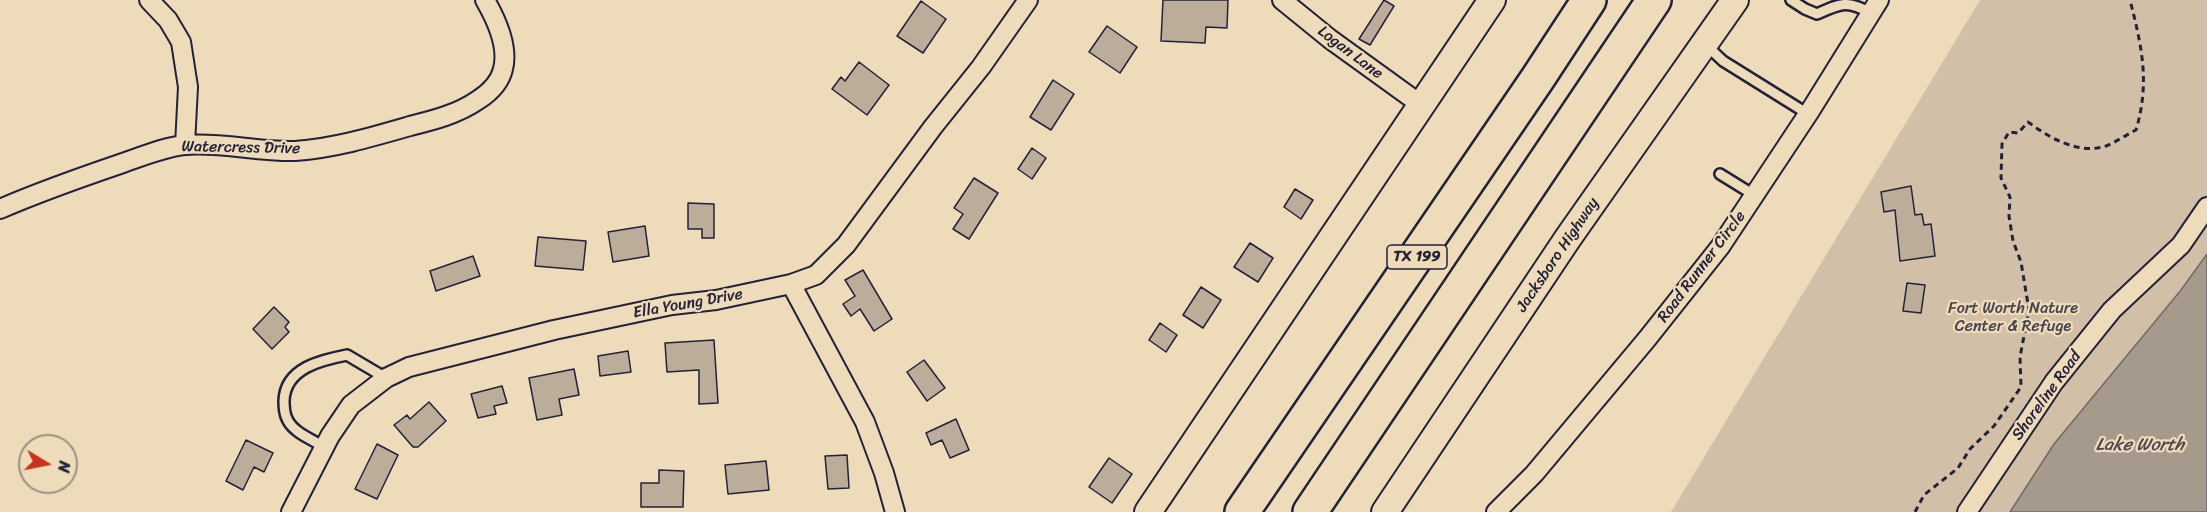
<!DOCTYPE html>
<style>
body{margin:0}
#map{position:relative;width:2207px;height:512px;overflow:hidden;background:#eedbb9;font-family:Sriracha,sans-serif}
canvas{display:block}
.north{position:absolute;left:18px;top:434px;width:60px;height:60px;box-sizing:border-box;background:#eedbb9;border:2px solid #9c9187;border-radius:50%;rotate:100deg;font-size:16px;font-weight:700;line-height:24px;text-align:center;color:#22223b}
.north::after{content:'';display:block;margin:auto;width:21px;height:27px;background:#c8321e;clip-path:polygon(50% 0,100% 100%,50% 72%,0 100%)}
</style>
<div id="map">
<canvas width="2207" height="512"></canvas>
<div class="north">N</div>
</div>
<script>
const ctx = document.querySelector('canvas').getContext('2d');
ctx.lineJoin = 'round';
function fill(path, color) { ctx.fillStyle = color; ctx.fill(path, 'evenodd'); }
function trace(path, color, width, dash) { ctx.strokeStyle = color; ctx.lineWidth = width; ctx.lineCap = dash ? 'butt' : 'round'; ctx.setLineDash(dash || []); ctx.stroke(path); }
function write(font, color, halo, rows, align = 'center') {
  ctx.font = font + ' Sriracha,sans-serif'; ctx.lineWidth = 4.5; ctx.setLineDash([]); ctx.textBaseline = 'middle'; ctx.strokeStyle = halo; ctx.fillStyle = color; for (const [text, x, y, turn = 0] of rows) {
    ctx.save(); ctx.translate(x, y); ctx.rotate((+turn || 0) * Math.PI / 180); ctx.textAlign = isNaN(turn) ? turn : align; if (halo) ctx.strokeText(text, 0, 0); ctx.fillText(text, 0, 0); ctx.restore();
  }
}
fill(new Path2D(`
 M1980,0H2207V512H1671Z`), '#d1c0a7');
const water = new Path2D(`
 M2207,254V512H2010L2054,444L2181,290Z`);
fill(water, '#a69a8c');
trace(water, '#716a6c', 1.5);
const building = new Path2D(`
 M1163,0H1228L1227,28L1206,27L1205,43L1161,41Z
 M1384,0L1394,6L1370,45L1359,39Z
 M921,1L946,19L923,53L897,36Z
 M1107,26L1137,47L1120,73L1089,52Z
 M859,62L889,85L867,115L832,89L841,77L845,81Z
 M1053,80L1074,94L1051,130L1030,117Z
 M1032,148L1046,158L1032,179L1018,169Z
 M974,178L998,193L969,239L953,229L963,214L954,208Z
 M1911,186L1915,215L1922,214L1924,225L1931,224L1935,256L1900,261L1895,210L1884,212L1881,192Z
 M1295,189L1313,200L1301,219L1284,207Z
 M688,203L714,204V238H702V229H688Z
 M645,226L649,256L613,262L608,232Z
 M538,237L586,241L583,270L535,266Z
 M1250,243L1273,258L1258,282L1234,267Z
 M473,256L480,276L436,291L430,271Z
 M863,270L892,319L874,331L860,309L851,316L843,304L855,296L845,280Z
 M1907,283L1925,285L1921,313L1903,311Z
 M1201,287L1221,300L1203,328L1183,315Z
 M274,307L289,322L285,327L289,332L272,349L253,329Z
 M1160,323L1177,335L1166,352L1149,340Z
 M714,340L718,403L699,404V370L667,372L665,343Z
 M628,351L631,372L600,376L598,356Z
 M924,360L945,388L927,401L907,372Z
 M574,369L579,395L559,399L562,415L537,420L529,378Z
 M502,386L507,403L494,406L496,414L478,418L471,394Z
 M429,402L446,421L418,447H413L394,425L407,415L410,419Z
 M956,419L969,450L950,458L942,440L931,445L926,433Z
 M246,440L273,453L264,472L254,467L243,490L226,481Z
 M377,444L398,455L377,499L355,489Z
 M847,455L849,488L828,489L825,456Z
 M1109,458L1132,474L1112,503L1089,487Z
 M766,461L769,490L728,494L725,465Z
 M659,470L684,471L683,507H641V483H659Z`);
fill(building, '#bbad9a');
trace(building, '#22223b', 1.5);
const service = new Path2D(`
 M1791,0L1805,9L1817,14C1841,3 1847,0 1871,13
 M1706,45L1723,61L1808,114
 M1720,174L1754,195
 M324,447C315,441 304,437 296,430C286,422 284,413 284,401C285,368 321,360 347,355L386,378`);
const minor = new Path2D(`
 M149,0L168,20L181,42L188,87L185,145
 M1282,0L1330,39L1420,104
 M0,209C39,192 79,178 120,164C141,157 163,147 185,145C222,142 258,152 295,151C335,148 372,137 410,126C434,120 458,114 478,100C489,93 500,82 503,69C509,46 496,19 485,0
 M791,284L865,422L884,473L895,512
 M291,512L330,436L351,405L386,378L409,367L554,330L672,305L716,300L791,284L816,275L846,245L933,127L981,67L1028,0
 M1496,512L1534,474L1647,339L1720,247L1810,111L1879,0
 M1967,512L2054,382L2112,310L2181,245L2207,207`);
const secondary = new Path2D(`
 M1148,512L1492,0
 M1385,512L1568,238L1735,0`);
const motorway = new Path2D(`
 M1242,512L1538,78L1589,0
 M1310,512L1654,0`);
trace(service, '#22223b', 14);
trace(minor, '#22223b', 22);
trace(secondary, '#22223b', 30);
trace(motorway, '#22223b', 38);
trace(new Path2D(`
 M1915,512L1924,495L1958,468L1970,449L1994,426L2021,387L2020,357L2029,310L2021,262L2013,241L2009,216L2010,197L2001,178L2002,144L2009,132L2018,133L2028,122C2050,138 2078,155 2106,146C2116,142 2126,135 2136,130C2150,83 2142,47 2130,0`), '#22223b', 3, [6, 4.5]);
trace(service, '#eedbb9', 9);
trace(minor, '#eedbb9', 18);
trace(secondary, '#eedbb9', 26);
trace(motorway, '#eedbb9', 33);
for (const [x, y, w] of [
 [1417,257,60]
]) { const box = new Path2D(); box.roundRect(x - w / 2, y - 12, w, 24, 4.5); ctx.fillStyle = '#eedbb9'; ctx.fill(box); trace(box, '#22223b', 1.5); }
write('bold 15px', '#22223b', null, [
 ["TX 199",1417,257]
]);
write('16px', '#22223b', '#eedbb9', [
 ["Logan Lane",1350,53,37],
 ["Watercress Drive",241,148,1],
 ["Jacksboro Highway",1558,255,-56],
 ["Road Runner Circle",1702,267,-53],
 ["Ella Young Drive",688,304,-10],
 ["Shoreline Road",2047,396,-54]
]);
write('16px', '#454251', '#eedbb9', [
 ["Fort Worth Nature",2013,309],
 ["Center & Refuge",2013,327]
]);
write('italic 18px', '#4a4653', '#eedbb9', [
 ["Lake Worth",2140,445]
]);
</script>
